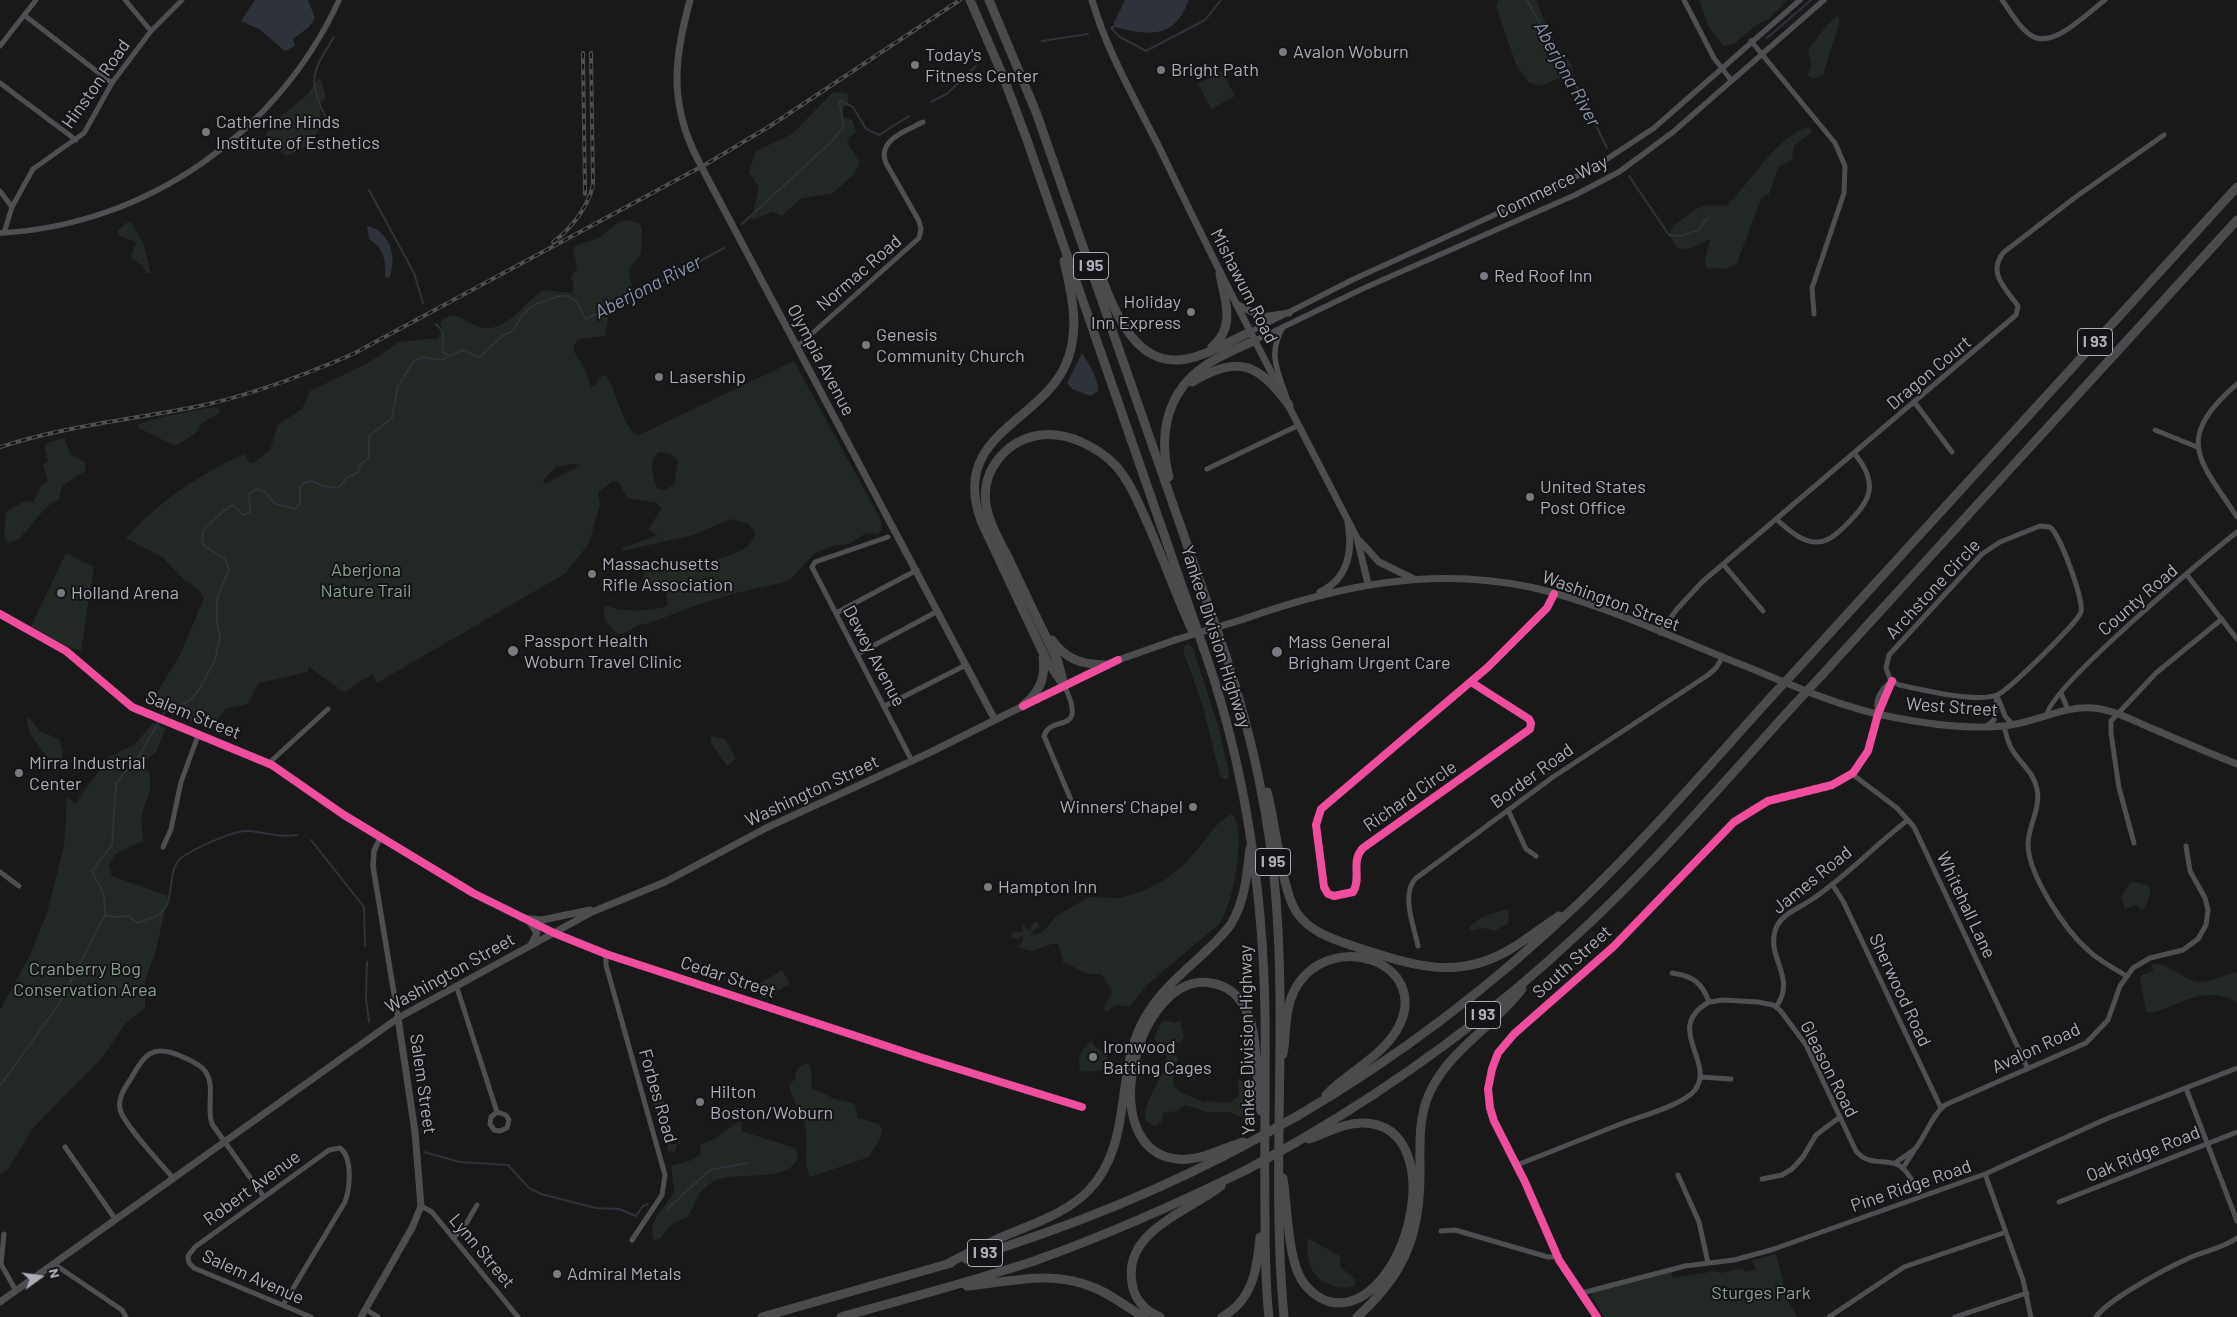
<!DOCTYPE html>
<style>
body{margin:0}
#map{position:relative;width:2237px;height:1317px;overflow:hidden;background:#191919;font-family:Barlow,sans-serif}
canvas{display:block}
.north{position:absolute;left:15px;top:1252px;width:50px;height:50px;-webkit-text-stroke:4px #141315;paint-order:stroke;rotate:76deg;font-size:14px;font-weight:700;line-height:20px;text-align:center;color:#acadb8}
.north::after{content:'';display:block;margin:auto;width:18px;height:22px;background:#acadb8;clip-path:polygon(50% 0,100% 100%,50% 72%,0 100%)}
</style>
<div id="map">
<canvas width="2237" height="1317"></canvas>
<div class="north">N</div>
</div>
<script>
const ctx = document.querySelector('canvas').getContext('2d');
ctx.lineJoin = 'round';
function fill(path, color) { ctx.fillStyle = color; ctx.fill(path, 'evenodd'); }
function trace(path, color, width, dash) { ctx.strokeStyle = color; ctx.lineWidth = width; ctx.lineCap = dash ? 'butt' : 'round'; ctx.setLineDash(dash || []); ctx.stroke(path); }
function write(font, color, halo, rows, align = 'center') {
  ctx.font = font + ' Barlow,sans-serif'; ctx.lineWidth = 4; ctx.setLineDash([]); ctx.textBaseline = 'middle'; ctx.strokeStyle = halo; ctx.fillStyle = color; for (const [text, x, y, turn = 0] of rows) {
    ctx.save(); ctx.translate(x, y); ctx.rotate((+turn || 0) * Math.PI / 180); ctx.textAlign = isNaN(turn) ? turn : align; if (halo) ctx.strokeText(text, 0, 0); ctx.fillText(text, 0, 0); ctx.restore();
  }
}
fill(new Path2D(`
 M1498,0H1536L1553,40L1571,63L1575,80L1556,79L1541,86L1528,82L1516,64L1496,7Z
 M1699,0H1788L1768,19L1755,26L1734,44L1723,46L1708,26Z
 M1837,16L1840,20L1823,75L1813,79L1808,75L1811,64L1808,50C1818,38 1824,26 1837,16Z
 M1222,71L1235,96L1211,109L1198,84Z
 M320,77L326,97L320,103L321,128L306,146L287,156L267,142L266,133L282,115L306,96Z
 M838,92L848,94V102L841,113L845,118L852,120L856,132L849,137L847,142L860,163L853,175L833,193L800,199L782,216L773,212L751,220L759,188L749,172L756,151L792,134L832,93Z
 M1810,127L1813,131L1794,146L1792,159L1778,168L1769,194L1761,199L1737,263L1725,269L1709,268L1706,266L1705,259L1710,239L1688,249L1677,248L1669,235L1673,226L1696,209L1708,205L1726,206C1751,184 1776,134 1810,127Z
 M628,220L639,223L642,229L641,253L629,270L633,294L609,315L605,336L578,339C569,351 578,356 583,366C586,372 588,379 591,386H595L601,376H606C617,389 622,430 639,435L794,361L882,522L881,531L877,534L866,533L849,544L832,546L815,553L791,579L785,582L736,593L697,605L650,623L638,625L627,632L618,635C610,626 599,617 606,606C610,606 613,608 617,609C626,611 662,611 668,605L664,583H657L648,591L644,589L643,577L647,565C661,557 682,560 696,561C713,562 753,553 755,533L748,524L730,519L694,535L622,551V548L658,535L648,530L661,509L657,503L627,498L619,483L613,481L598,492L600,505L589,543L566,573L377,683L372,674L344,692L309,667L308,672L259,683L247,704L226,709L214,724L207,727L152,707L151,702L180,655L204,598L201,593L190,583L185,581L162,557L126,538C158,502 200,474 244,454L249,462L253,463L270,450L278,425L302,409L310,391L368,363L399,342L438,338L443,330L440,323C456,303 471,331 490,328C514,325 525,300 544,290L572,293L574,285L571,277L577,268L573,248C582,241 592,242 600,237C612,230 612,222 628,220ZM659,452L671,454L678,461L674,485L664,490L657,489L652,471L653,459ZM573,464L581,465L544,484L543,480L556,467Z
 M131,222L143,242L151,273H147L142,266L131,258L136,242L120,236L117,231L126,223Z
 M214,407L219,409V413L202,423L195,434L175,446L137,427L139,424L161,417Z
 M64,438L70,453L85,463V471L62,486L59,499C39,507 26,541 9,543L4,536L6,512L25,501L33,502L42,485L48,481L43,465L48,461L44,447L50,442Z
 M66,553L94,567L81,651L66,646L31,626Z
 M1187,644L1193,648L1218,725L1229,772L1228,779H1223L1220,776L1203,707L1184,653V648Z
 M27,718H30L39,731L59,739L63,751L61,766H57C46,756 25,733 27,718Z
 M153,723L166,728L156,752L143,762C159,786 146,793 142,817C141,825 143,833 143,841L115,854L109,865L112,876L168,896L156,950L145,981V1008L126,1023L101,1059L33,1128L8,1169L0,1174V1010L30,955L47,913L64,846L67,796L75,804L107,760L106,758L134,745Z
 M711,736L725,739L736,758L727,766L711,743Z
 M1229,815H1233C1247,834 1233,906 1219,924L1148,984L1129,1007L1117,1005L1105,1012L1104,1006L1113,992L1101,974H1088L1063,962L1058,944H1052L1031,951L1017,947L1022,943L1023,936L1017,939L1011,937L1013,932H1023L1022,924L1029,930L1036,921L1040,926L1033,931L1031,936L1043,932L1055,917L1089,897L1120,898L1145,890L1166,879L1186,863L1217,825Z
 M2131,881L2148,885L2151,890L2146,906L2142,910L2136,905L2125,909L2121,897Z
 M1506,909L1509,912L1508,924L1494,931L1485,928L1469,931V927C1483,914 1490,915 1506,909Z
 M2155,964C2172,964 2185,983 2202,982C2214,981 2226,974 2237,972V1003C2202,979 2162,1018 2146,1012L2140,979L2142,975L2153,971L2152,965Z
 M782,970L790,984L767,997L759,984Z
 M1165,1020L1175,1023L1180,1020L1184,1036L1181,1042L1174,1043L1173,1045L1178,1059L1173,1069L1174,1086L1180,1092L1206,1103L1207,1101L1229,1103L1239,1096L1238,1079L1242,1081L1247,1096L1245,1116L1239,1117L1230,1112H1206L1186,1105L1177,1111L1163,1113L1162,1121L1155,1127L1145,1120C1143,1099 1168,1072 1167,1057C1166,1048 1158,1045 1154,1038L1160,1024Z
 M1092,1041L1094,1046L1105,1052C1116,1078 1087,1069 1081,1072C1076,1059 1080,1048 1092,1041Z
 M644,1061L649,1076L663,1096L671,1144H677L675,1152L667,1151L668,1145L665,1143L641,1063Z
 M807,1063L811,1069L812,1088L835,1099L855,1104L858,1118L879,1124L882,1129L880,1139L869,1157L810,1177C803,1162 808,1146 806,1130C804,1113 792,1102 789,1085L795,1079C795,1070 799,1067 807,1063Z
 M740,1121L742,1122L741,1131L795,1148L798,1156C791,1186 734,1168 711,1183C694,1194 697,1205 687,1217L672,1224L660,1239L654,1240C645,1220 668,1207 674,1191L671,1166L692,1160L700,1155L701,1144L712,1140Z
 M1308,1238L1340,1256V1267L1356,1279L1355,1285C1342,1293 1319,1282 1312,1270C1308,1261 1306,1247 1308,1238Z
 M1776,1254L1788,1300L1797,1317H1604L1592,1297L1593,1291L1672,1271V1278L1716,1271L1721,1273L1743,1268L1744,1272L1756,1270L1752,1260Z`), '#222823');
fill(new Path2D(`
 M255,0H308L315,18L309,27L293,39L295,46L285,51L259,29L241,21Z
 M1125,0H1189C1174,39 1150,36 1115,27L1114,23Z
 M367,226C390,230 398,259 389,278L385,277C386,260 384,249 369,239Z
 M1082,353C1089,365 1098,377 1098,391L1091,396L1072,389L1067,383Z`), '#2e323a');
trace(new Path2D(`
 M1527,0L1550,42L1558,51L1560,61L1567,67L1607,148
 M1115,26L1111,28L1120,37L1146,51L1205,20L1221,0
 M1767,38L1811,0
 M1042,41L1088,34
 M931,102L948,93L976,66
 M325,116C306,78 314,70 334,37
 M1629,176L1669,235L1681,236L1698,230L1707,219
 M369,190L414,273L423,303
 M742,224L829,144L844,127L839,100L853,107L866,129L879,135L909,116
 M436,324C446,333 444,340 442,352L449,355
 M311,840L364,907L365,946
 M105,915L116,917L129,916L138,923C144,920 150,919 156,916C179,906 163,868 184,856C196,848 234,830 248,831C265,832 280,838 297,835
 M367,962L366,998L369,1022
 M0,1086L59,1004L105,915L104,895L92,871L112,845L116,783L139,756L165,711L189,701L199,690L215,660L220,637L217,622V599L229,569L225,559L204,546L202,540L204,529L229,506H234L243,515L250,512L249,494L256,489L265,492L275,504L295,509L300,504V488L304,483L312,481L323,486L338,488L347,478L358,472L360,465L369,457V436L392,418L398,386L415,360L424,357L440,360L464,350L477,357L481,356L502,336L513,331C522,314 527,306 545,301C557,297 563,292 574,300C581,305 581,314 586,319L641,293L724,248
 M424,1152L460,1162L508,1165L529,1188L541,1194L596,1208L619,1209L636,1216L643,1206L648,1204
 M667,1209L710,1170L747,1163`), '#2e323a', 2);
trace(new Path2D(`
 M125,0L151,31
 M1684,0L1714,58L1731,80
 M2002,0C2010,11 2018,26 2029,34C2051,52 2087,13 2105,0
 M24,15L112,83
 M1751,41L1835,143L1845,166L1844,193L1812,288L1814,314
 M0,46L36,0
 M0,83L76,140
 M0,191L12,207
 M4,233L12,207L33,169L84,133L112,83L151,31L182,0
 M797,347L919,238L921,229L919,221L886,163C876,140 908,130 923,122
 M2237,384C2173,440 2199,459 2237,517
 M1915,403L1952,452
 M2155,430L2197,447
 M1207,469L1299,425
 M1776,519C1787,528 1801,542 1815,542C1828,543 1836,534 1845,526C1870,502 1880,485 1855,454
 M2040,526L2050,527C2060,534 2084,600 2081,612C2078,622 2008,691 1997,695C1975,703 1923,690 1899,685L1890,679L1886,668L1889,655L1982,554L2000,542Z
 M888,537L815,562L812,567L912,761
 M1723,564L1763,611
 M2187,575L2237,639
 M836,613L917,570
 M1660,633L1677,609L1702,582L2016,315L2018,306C2007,290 1986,273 2004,252L2077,196L2164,135
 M858,654L938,611
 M1471,682L1529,719L1531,723L1530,729L1363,848C1350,861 1362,878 1353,892L1334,896L1328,894L1324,887L1316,825L1321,809L1488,667L1547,608L1554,594
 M1064,685C1089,737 1051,713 1044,736L1074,807
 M2061,693L2068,710
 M1998,698L2005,716L2013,725
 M885,706L966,665
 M1878,714C1874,701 1880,689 1892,681
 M1878,714L1892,681
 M2047,715C2049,688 2208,555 2237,532
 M1987,726L1994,720L1997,695
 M2004,726C2006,735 2008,744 2013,751C2021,764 2034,773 2037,789C2041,809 2028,826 2028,845C2029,876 2065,930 2088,950C2099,961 2113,967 2126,976
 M269,763L328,709
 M1852,774L1897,808L1914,827L2028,1069
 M1508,810L1526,849L1536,856
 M2134,843L2119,788L2111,733V721L2156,673L2222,619
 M163,847L171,829L181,782L199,733
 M0,872L19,886
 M1832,884L1843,901L1941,1108
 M554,933L606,954L926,1059L1082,1107
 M1418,946C1414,926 1401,896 1415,879L1553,777L1708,675L1716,668L1722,658
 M606,954V965L665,1175L662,1195L632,1240
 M1672,973C1692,976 1702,982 1709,1002
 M457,988L497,1112L506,1115L509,1120L507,1128L500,1131L494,1130L490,1124L491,1117L497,1112
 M1776,1007C1797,978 1767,959 1775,931C1780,914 1798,909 1811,900C1846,877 1875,845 1908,820
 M1700,1077L1731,1079
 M2186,1088L2237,1221
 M65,1147L116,1220
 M1915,1149C1926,1136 1931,1116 1945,1105L2086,1043L2108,1020L2120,986L2133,968L2150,958L2183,950L2198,939L2206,925L2208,910L2205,898L2190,871L2186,846
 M1895,1163L1915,1149L1903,1168
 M1517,1165C1552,1151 1588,1137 1623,1123C1642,1116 1683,1105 1695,1090C1716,1062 1663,1028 1709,1002L1723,1000L1758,1002L1773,1005L1780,1010L1806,1045L1856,1151C1870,1168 1887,1157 1900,1166C1910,1173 1915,1187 1920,1197
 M1985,1174L2023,1280L2031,1317
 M1678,1175L1699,1222L1708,1263
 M174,1179C162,1165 123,1124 120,1109C118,1098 124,1089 130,1080C145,1054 152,1043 183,1057C191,1061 200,1064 205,1071C216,1086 206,1107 212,1124L264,1197
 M1762,1179L1782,1175L1792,1169L1803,1157L1816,1135L1840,1117
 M2059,1202L2237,1132
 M421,1206L432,1212L518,1317
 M1441,1231L1455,1230L1548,1257H1557
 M4,1234L1,1264L16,1291
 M453,1238L463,1229L477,1205
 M54,1264L122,1310L126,1317
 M1582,1293L1685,1266L1734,1260L1771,1250L1985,1174L2106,1119L2237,1068
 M283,1305L345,1202C350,1188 353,1158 340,1148L329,1150L195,1247L188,1256L189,1263L194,1268L311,1317
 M365,1309L378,1317
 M1829,1317L1904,1267L2006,1232
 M1955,1317L2027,1293
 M2096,1317C2107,1300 2167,1268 2187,1259C2204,1251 2221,1249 2237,1238`), '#4e4f52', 5);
trace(new Path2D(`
 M0,233C146,226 279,132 339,0
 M1283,327C1267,354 1278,371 1287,399
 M1250,332L1352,280L1564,183L1601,163L1654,128L1800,0
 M1254,341L1362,289L1575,195L1619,172L1673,132L1824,0
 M0,614L66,651L132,707L272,765L344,815L473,893L554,933
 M380,838L374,851L373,866L398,1018
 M1597,1317L1559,1260L1525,1182L1494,1121L1490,1108L1488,1089L1492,1069L1498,1053L1514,1034L1613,947L1734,822L1768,801L1832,785L1853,773L1868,751L1878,714`), '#4e4f52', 5.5);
trace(new Path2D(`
 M690,0C675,55 669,98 694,152
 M1092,0C1107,52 1136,101 1160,149C1199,230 1239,311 1281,391
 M711,185L995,720
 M1236,304L1262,317L1289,313
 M1286,401L1357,538L1368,584
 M1360,541L1379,562L1414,579
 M1320,592C1348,579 1353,551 1348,523
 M1244,619C1337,586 1431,566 1530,587C1598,602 1674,638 1740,664C1788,683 1836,706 1887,716C1926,724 1971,731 2011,725C2038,721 2064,706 2092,708C2112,709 2132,720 2151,728C2179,740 2208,753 2237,764
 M522,918L542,920L590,910
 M530,922L537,933L531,945
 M0,1302L398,1018L592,912L665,882L766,828L929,753L1107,664L1175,640
 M361,1317L412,1228L421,1206L415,1132L398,1018`), '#4d4d4f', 7);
trace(new Path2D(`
 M970,0L1003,76L1027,140L1208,661C1247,776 1263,893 1265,1014C1266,1081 1264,1148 1265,1215C1265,1249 1265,1283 1269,1317
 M989,0L1036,112L1227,659C1252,737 1270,817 1276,899C1287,1038 1271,1178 1284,1317
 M1094,258C1110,297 1130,370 1186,359C1208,355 1230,341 1250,332
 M1212,347C1236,327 1225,300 1220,274
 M1192,382C1240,354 1258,364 1289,405
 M1169,477C1158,434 1167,391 1206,365C1221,355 1238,348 1254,341
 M1052,640C1066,660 1082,664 1105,665
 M1799,667L2237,187
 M1821,676L2237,220
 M1063,684L1046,659L982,523C948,436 1039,423 1065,366C1081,332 1072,295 1064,261
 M1064,685L1058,662C1042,628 1025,594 1009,559C1000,542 989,523 986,504C981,469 1008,439 1041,435C1068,432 1098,447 1116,466C1130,482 1138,502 1147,522C1163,558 1176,595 1192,630
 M1023,706C1039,692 1046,679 1043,658
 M1267,792C1276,823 1281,889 1297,913C1312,934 1336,940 1359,948C1412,965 1456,981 1509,950C1526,940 1542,927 1559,916
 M1283,1054C1287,1032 1284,1011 1294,991C1328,926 1433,962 1398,1028C1382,1057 1348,1072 1326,1095
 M1299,1115C1400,1056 1494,984 1579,903C1647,838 1709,766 1772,696
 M1243,1142C1221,1148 1200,1162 1177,1159C1091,1149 1138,970 1211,983C1224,985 1235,992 1242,1003C1261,1030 1254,1079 1261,1111
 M1295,1143C1397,1084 1493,1014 1579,933C1656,862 1724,782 1794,705
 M1283,1178C1287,1205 1288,1252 1299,1275C1305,1288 1317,1298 1330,1302C1406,1317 1454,1126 1364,1123C1345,1122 1327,1133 1309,1139
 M966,1259C1068,1228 1165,1189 1258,1138
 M945,1265C961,1257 977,1248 993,1241C1025,1226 1064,1216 1089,1190C1133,1144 1115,1076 1142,1023C1156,995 1180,975 1202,955C1212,945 1223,936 1231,924C1245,901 1247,874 1250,848
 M967,1286C1012,1282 1051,1269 1095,1288C1112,1295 1128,1308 1144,1317
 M762,1317L951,1263
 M841,1317C905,1299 970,1282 1034,1261C1107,1235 1177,1204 1246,1170
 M1160,1317C1145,1311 1134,1299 1132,1283C1123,1231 1188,1212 1221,1186
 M1222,1317C1253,1300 1257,1269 1260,1237
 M1357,1317C1404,1275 1420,1236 1420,1173C1420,1146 1418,1119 1429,1094C1448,1051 1494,1026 1522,989`), '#4b4b4e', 9);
const rail = new Path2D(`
 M583,53L585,194
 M553,242C572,228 588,207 593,185L591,53
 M0,447C62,427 126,420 190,408C247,397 300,377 353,354L708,163L770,126L960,0`);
trace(rail, '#4e4f52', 4);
trace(rail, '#141315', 2, [5.5]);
trace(new Path2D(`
 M694,152L711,185
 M1175,640L1244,619`), '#4d4d4f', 7);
trace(new Path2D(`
 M1772,696L1799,667
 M1794,705L1821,676
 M1258,1138L1299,1115
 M1246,1170L1295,1143`), '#4b4b4e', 9);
trace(new Path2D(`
 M0,614L66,651L132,707L272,765L344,815L473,893L554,933L606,954L926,1059L1082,1107
 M1471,682L1529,719L1531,723L1530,729L1363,848C1350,861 1362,878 1353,892L1334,896L1328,894L1324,887L1316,825L1321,809L1488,667L1547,608L1554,594
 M1023,706L1118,660
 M1597,1317L1559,1260L1525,1182L1494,1121L1490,1108L1488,1089L1492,1069L1498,1053L1514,1034L1613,947L1734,822L1768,801L1832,785L1853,773L1868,751L1878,714L1892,681`), '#ef4d9e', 8);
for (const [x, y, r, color] of [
 [1283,52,5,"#797980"],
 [915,65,5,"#797980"],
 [1161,70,5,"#797980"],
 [206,132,5,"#797980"],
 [1484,276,5,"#797980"],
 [1191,312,5,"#797980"],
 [866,345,5,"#797980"],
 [659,377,5,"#797980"],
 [1530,497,5,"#797980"],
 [592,574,5,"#797980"],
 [61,593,5,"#797980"],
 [513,651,6,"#797980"],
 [1277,652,6,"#797980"],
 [19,773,5,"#797980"],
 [1193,807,5,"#797980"],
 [988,887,5,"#797980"],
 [1093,1057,5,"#797980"],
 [700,1102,5,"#797980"],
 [557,1274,5,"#797980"]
]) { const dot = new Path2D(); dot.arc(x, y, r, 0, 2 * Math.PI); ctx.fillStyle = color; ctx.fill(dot); trace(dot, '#141315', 2); }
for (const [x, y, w] of [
 [1091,266,35],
 [2095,342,35],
 [1273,862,35],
 [1483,1015,35],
 [985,1253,35]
]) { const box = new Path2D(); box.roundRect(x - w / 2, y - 13.5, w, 27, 4); ctx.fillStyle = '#141315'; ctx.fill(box); trace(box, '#acadb8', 1); }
write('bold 16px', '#acadb8', null, [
 ["I 95",1091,266],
 ["I 93",2095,342],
 ["I 95",1273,862],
 ["I 93",1483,1015],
 ["I 93",985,1253]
]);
write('18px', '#acadb8', '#141315', [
 ["Avalon Woburn",1293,52],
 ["Today's",925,55],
 ["Fitness Center",925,76],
 ["Bright Path",1171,70],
 ["Catherine Hinds",216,122],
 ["Institute of Esthetics",216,143],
 ["Red Roof Inn",1494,276],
 ["Holiday",1181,302,"right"],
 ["Inn Express",1181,323,"right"],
 ["Genesis",876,335],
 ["Community Church",876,356],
 ["Lasership",669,377],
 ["United States",1540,487],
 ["Post Office",1540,508],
 ["Massachusetts",602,564],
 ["Rifle Association",602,585],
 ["Holland Arena",71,593],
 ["Passport Health",524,641],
 ["Woburn Travel Clinic",524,662],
 ["Mass General",1288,642],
 ["Brigham Urgent Care",1288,663],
 ["Mirra Industrial",29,763],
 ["Center",29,784],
 ["Winners' Chapel",1183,807,"right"],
 ["Hampton Inn",998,887],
 ["Ironwood",1103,1047],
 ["Batting Cages",1103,1068],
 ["Hilton",710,1092],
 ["Boston/Woburn",710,1113],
 ["Admiral Metals",567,1274]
], 'left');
write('18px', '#acadb8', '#141315', [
 ["Hinston Road",96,84,-55],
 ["Commerce Way",1552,187,-26],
 ["Normac Road",859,273,-41],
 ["Mishawum Road",1244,286,63],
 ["Olympia Avenue",821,360,62],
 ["Dragon Court",1929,373,-40],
 ["Archstone Circle",1933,589,-47],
 ["County Road",2138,600,-41],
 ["Washington Street",1611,601,20],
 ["Yankee Division Highway",1216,637,72],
 ["Dewey Avenue",874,656,62],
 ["West Street",1952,707,4],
 ["Salem Street",193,715,22],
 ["Border Road",1532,776,-36],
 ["Washington Street",812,791,-25],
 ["Richard Circle",1410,796,-35],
 ["James Road",1812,880,-39],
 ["Whitehall Lane",1966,905,65],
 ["South Street",1572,962,-42],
 ["Washington Street",450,973,-29],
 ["Cedar Street",728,977,18],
 ["Sherwood Road",1900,990,65],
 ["Yankee Division Highway",1247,1040,-91],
 ["Avalon Road",2036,1048,-25],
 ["Gleason Road",1829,1069,63],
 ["Salem Street",423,1084,82],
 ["Forbes Road",658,1096,74],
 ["Oak Ridge Road",2143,1154,-22],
 ["Pine Ridge Road",1911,1186,-19],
 ["Robert Avenue",252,1188,-36],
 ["Lynn Street",482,1251,50],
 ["Salem Avenue",253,1277,24]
]);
write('18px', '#86a18d', '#141315', [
 ["Aberjona",366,570],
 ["Nature Trail",366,591],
 ["Cranberry Bog",85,969],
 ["Conservation Area",85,990],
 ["Sturges Park",1761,1293]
]);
write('italic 19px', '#8894af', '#141315', [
 ["Aberjona River",1567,74,61],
 ["Aberjona River",648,287,-27]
]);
</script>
